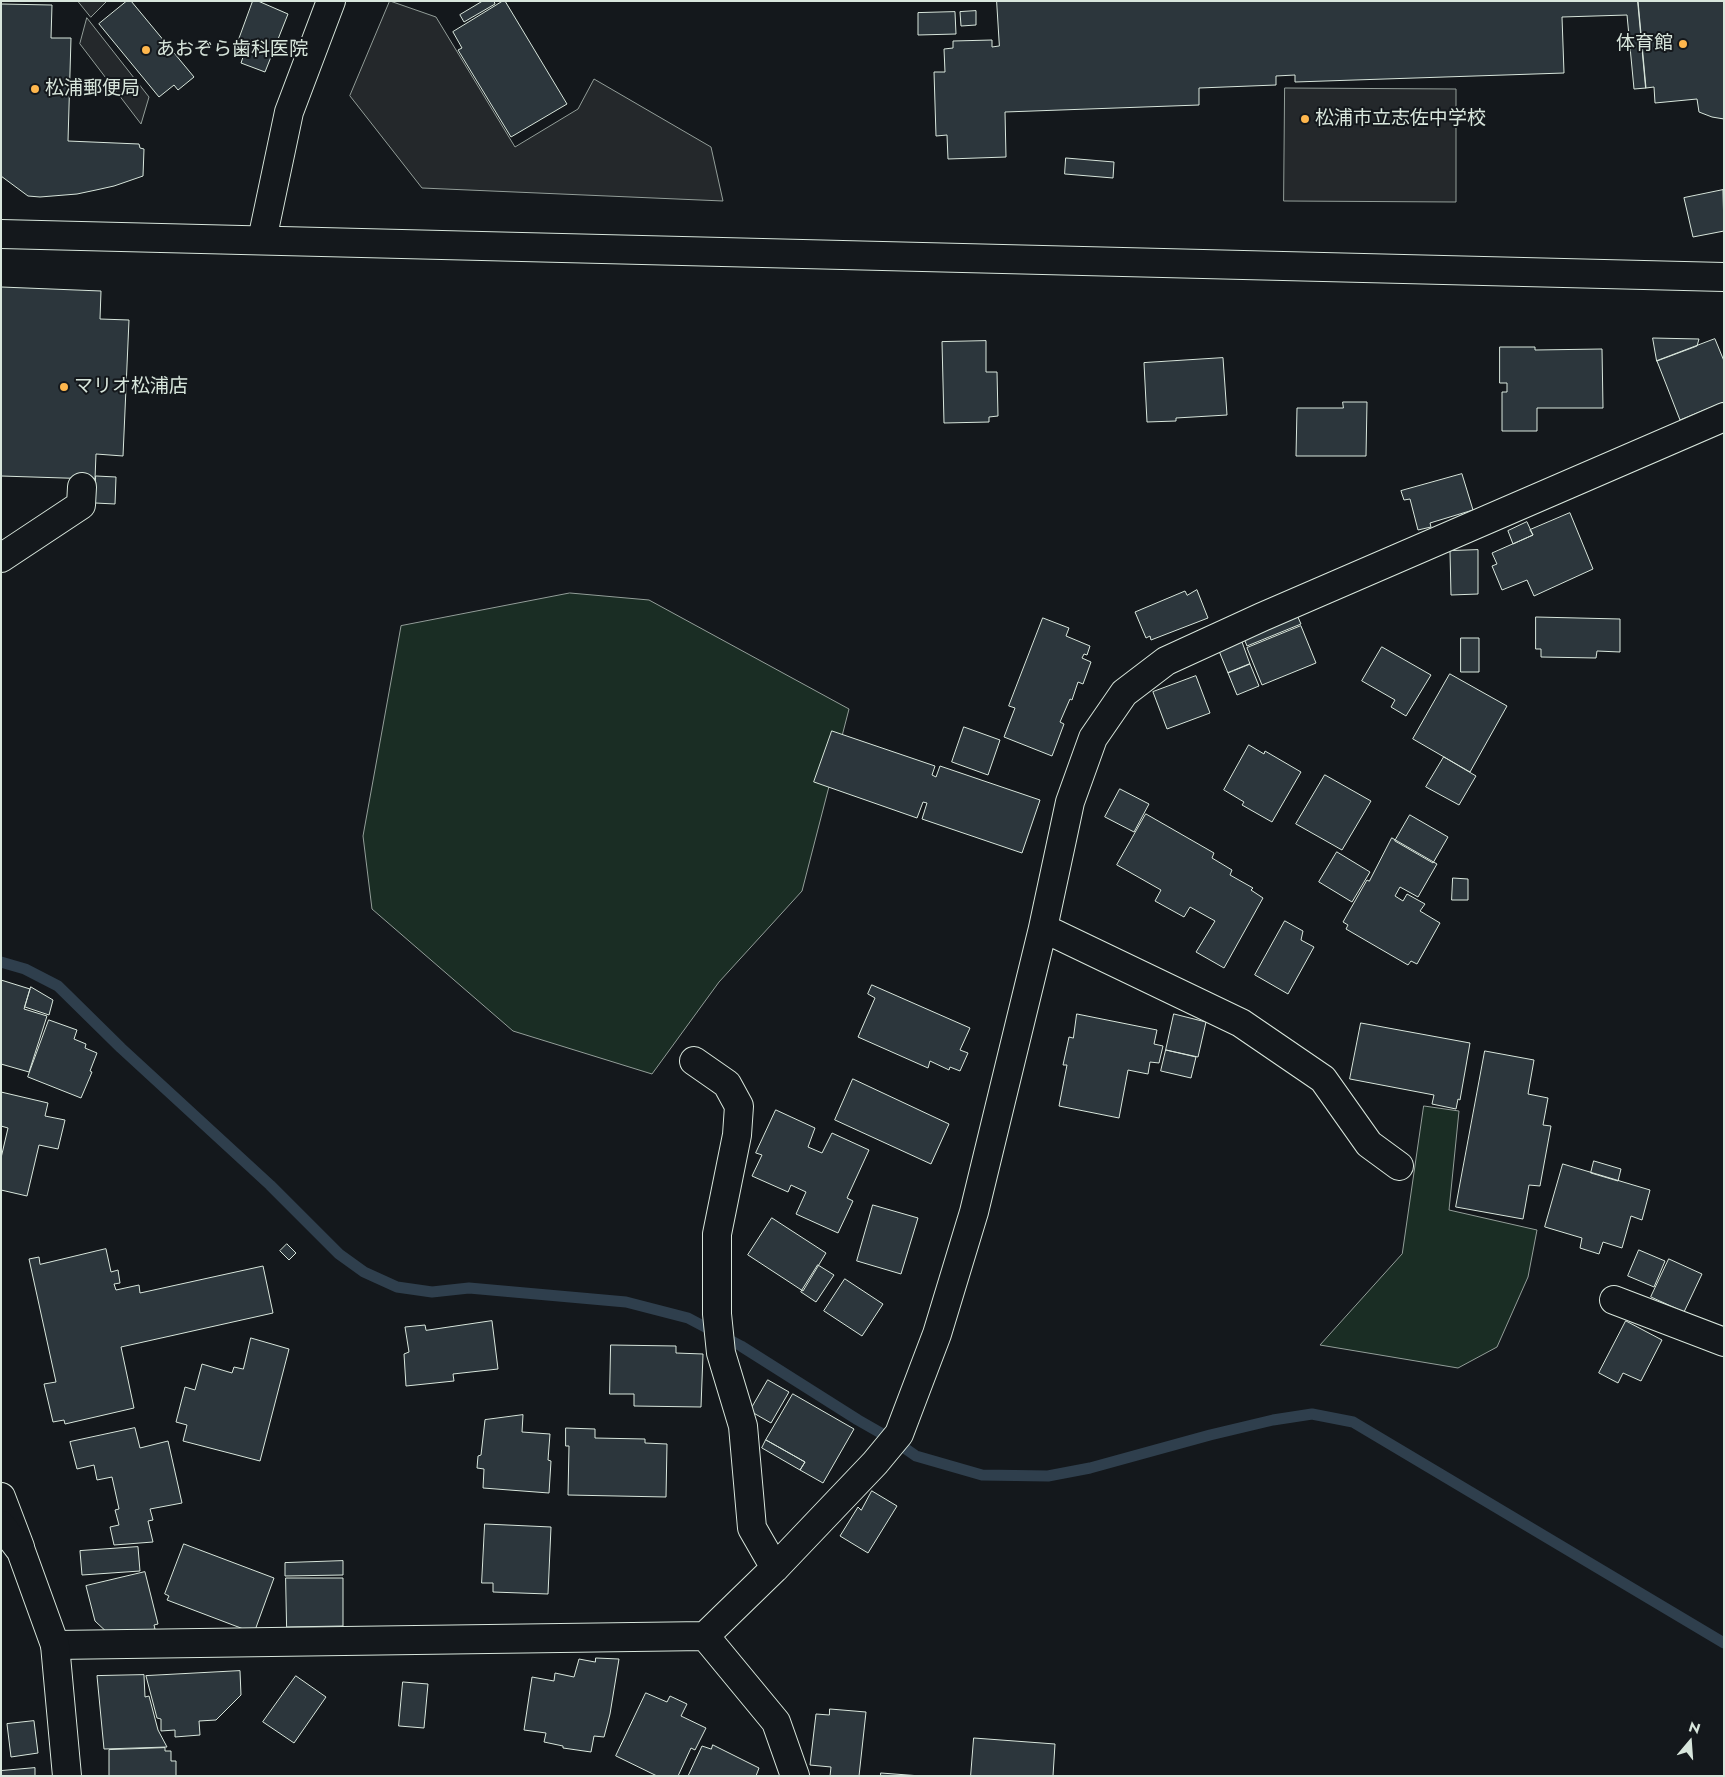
<!DOCTYPE html>
<meta charset="utf-8">
<style>
body{margin:0}
#map{position:relative;width:1725px;height:1777px;overflow:hidden;background:#14181c;font-family:Jost,sans-serif}
canvas{display:block}
.frame{position:absolute;inset:0;border:2px solid #d8e6dc;pointer-events:none}
.north{position:absolute;left:1665px;top:1717px;width:50px;height:50px;-webkit-text-stroke:4px #14181c;paint-order:stroke;rotate:18deg;font-size:14px;font-weight:700;line-height:20px;text-align:center;color:#d8e6dc}
.north::after{content:'';display:block;margin:auto;width:18px;height:22px;background:#d8e6dc;clip-path:polygon(50% 0,100% 100%,50% 72%,0 100%)}
</style>
<div id="map">
<canvas width="1725" height="1777"></canvas>
<div class="frame"></div>
<div class="north">N</div>
</div>
<script>
const ctx = document.querySelector('canvas').getContext('2d');
ctx.lineJoin = 'round';
function fill(path, color) { ctx.fillStyle = color; ctx.fill(path, 'evenodd'); }
function trace(path, color, width, dash) { ctx.strokeStyle = color; ctx.lineWidth = width; ctx.lineCap = dash ? 'butt' : 'round'; ctx.setLineDash(dash || []); ctx.stroke(path); }
function write(font, color, halo, rows, align = 'center') {
  ctx.font = font + ' Jost,"Noto Sans JP",sans-serif'; ctx.lineWidth = 4; ctx.setLineDash([]); ctx.textBaseline = 'middle'; ctx.strokeStyle = halo; ctx.fillStyle = color; for (const [text, x, y, turn = 0] of rows) {
    ctx.save(); ctx.translate(x, y); ctx.rotate((+turn || 0) * Math.PI / 180); ctx.textAlign = isNaN(turn) ? turn : align; if (halo) ctx.strokeText(text, 0, 0); ctx.fillText(text, 0, 0); ctx.restore();
  }
}
const green = new Path2D(`
 M570,593L649,600L849,709L802,891L719,982L652,1074L513,1031L372,909L363,836L401,626Z
 M1424,1106L1459,1111L1449,1210L1537,1230L1528,1277L1497,1347L1458,1368L1320,1345L1402,1254Z`);
fill(green, '#1a2d24');
trace(green, '#939e99', 1);
const parking = new Path2D(`
 M78,1H107L91,17Z
 M390,1L436,17L515,147L578,109L594,79L711,147L723,201L422,188L350,96Z
 M87,18L149,97L141,124L80,44Z
 M1285,88L1456,89V202L1284,201Z`);
fill(parking, '#24282b');
trace(parking, '#939e99', 1);
trace(new Path2D(`
 M1,962L25,969L58,986L121,1048L270,1185L339,1254L364,1272L397,1287L432,1292L469,1288L626,1302L688,1318L741,1346L858,1420L893,1440L916,1456L982,1475L1048,1476L1090,1468L1210,1435L1273,1420L1312,1414L1353,1422L1724,1643`), '#2f3f4d', 11);
const building = new Path2D(`
 M127,1H131L194,77L178,90L174,85L159,97L99,24Z
 M253,1H258L288,14L265,72L241,63L243,57L234,53Z
 M483,1H494L495,4L464,22L460,15Z
 M503,1H505L567,104L511,137L458,50L462,48L453,32Z
 M997,1H1638L1646,88L1634,89L1627,15L1562,17L1564,73L1295,82V75L1276,76V85L1199,88V105L1005,112L1006,157L948,159L947,135L936,136L934,72H945L944,49L953,48V41L992,40V47L999,46Z
 M1638,1H1724V119L1712,117L1699,112L1697,99L1655,103L1654,87L1646,88Z
 M1,4L52,5L51,38H71L68,141L139,144L140,148L144,149L143,176L114,186L96,190L77,194L40,197L28,196L1,176Z
 M976,11V25L961,26L960,12Z
 M955,12L956,34L918,35V13Z
 M1066,158L1114,162L1113,178L1065,174Z
 M1723,190L1724,231L1693,237L1684,198Z
 M1,287L101,291L100,319L129,320L123,456L96,454L95,479L1,476Z
 M1653,338L1699,339L1697,346L1657,361Z
 M1715,339L1724,361V402L1680,420L1657,361Z
 M986,341V372H997L998,416L989,417V422L944,423L942,342Z
 M1500,347H1535V350L1602,349L1603,408H1537V431H1502V392H1507V383H1500Z
 M1223,358L1227,415L1176,418V421L1147,422L1144,363Z
 M1343,402H1367L1366,456H1296L1297,408H1343Z
 M1462,474L1473,510L1430,523L1431,527L1418,530L1410,499L1404,500L1401,491Z
 M96,476L116,477L115,504L95,503Z
 M1570,513L1593,569L1534,596L1527,580L1502,590L1492,566L1497,564L1492,553L1533,535L1530,530Z
 M1527,522L1533,535L1513,544L1508,531Z
 M1478,550V594L1451,595L1450,551Z
 M1197,590L1208,618L1151,640L1150,636L1146,638L1135,612L1185,591L1187,595Z
 M1297,615L1301,624L1247,646L1243,636Z
 M1536,617L1620,619V652L1597,651L1596,658L1541,657V649H1536Z
 M1043,618L1069,628L1066,636L1090,646L1087,655L1084,654L1082,658L1091,662L1083,684L1078,682L1072,700L1070,699L1060,722L1064,724L1052,756L1004,737L1015,708L1009,706Z
 M1301,626L1316,663L1262,685L1247,648Z
 M1461,638H1479V672H1461Z
 M1242,642L1250,664L1228,673L1219,651Z
 M1382,647L1431,675L1406,716L1391,707L1395,700L1362,681Z
 M1250,664L1259,686L1237,695L1228,673Z
 M1450,674L1507,706L1470,772L1413,739Z
 M1196,676L1210,713L1167,729L1153,692Z
 M964,727L1000,740L988,775L952,762Z
 M832,731L935,766L932,775L936,777L940,766L1040,800L1022,853L922,819L927,803L923,802L917,818L814,782Z
 M1249,745L1264,754L1265,751L1301,772L1272,822L1242,805L1244,802L1224,790Z
 M1444,757L1476,776L1459,805L1426,787Z
 M1325,775L1371,801L1342,850L1296,824Z
 M1120,789L1149,804L1134,832L1105,817Z
 M1146,814L1214,853L1212,858L1232,870L1230,875L1253,888L1251,890L1263,898L1224,968L1196,952L1215,921L1190,907L1184,917L1155,901L1161,890L1117,865Z
 M1410,815L1448,837L1433,863L1395,841Z
 M1392,838L1437,864L1418,897L1400,887L1395,896L1403,901L1407,894L1425,904L1420,911L1440,923L1417,964L1411,961L1408,965L1346,929L1348,925L1343,922L1367,880L1369,881Z
 M1337,852L1370,872L1352,902L1319,882Z
 M1453,878L1468,879V900H1452Z
 M1285,921L1303,931L1301,940L1314,947L1288,994L1255,975Z
 M1,980L30,989L24,1009L47,1016L29,1072L1,1064Z
 M872,985L970,1028L960,1050L968,1053L960,1071L950,1067L949,1070L930,1061L928,1068L858,1037L875,998L868,994Z
 M31,987L53,1000L49,1015L25,1007Z
 M1077,1014L1157,1030L1154,1044L1163,1046L1159,1063L1150,1062L1148,1074L1128,1070L1119,1118L1059,1106L1067,1065H1063L1069,1037L1073,1038Z
 M1174,1014L1206,1022L1198,1057L1166,1050Z
 M49,1020L77,1030L74,1039L86,1044L85,1048L97,1053L90,1071L92,1072L81,1098L28,1077Z
 M1361,1023L1470,1043L1460,1100L1458,1099L1456,1109L1432,1104L1434,1095L1350,1079Z
 M1166,1050L1196,1057L1191,1078L1161,1071Z
 M1485,1051L1534,1060L1528,1094L1548,1098L1543,1125L1551,1126L1540,1186L1529,1185L1523,1219L1456,1207Z
 M853,1079L949,1124L931,1164L835,1120Z
 M1,1092L48,1103L45,1116L65,1120L58,1149L39,1145L27,1196L1,1190V1158L8,1128L1,1126Z
 M776,1110L815,1128L808,1147L822,1153L832,1133L869,1150L847,1198L853,1201L838,1233L796,1214L806,1192L791,1185L788,1192L752,1176L762,1155L756,1153Z
 M1594,1161L1621,1169L1618,1181L1591,1173Z
 M1563,1164L1650,1190L1642,1220L1631,1216L1622,1248L1603,1242L1599,1254L1580,1248L1582,1238L1545,1227Z
 M873,1205L918,1218L901,1274L857,1261Z
 M772,1218L826,1253L803,1291L748,1255Z
 M287,1244L296,1253L289,1260L280,1251Z
 M106,1249L111,1272L118,1270L120,1283L114,1284L116,1290L139,1285L140,1293L263,1266L273,1313L121,1347L134,1408L65,1424L64,1420L53,1422L44,1384L56,1382L29,1259L39,1257L40,1264Z
 M1639,1250L1665,1261L1654,1287L1628,1276Z
 M1669,1259L1702,1274L1684,1312L1651,1297Z
 M818,1265L834,1275L816,1302L801,1292Z
 M845,1279L883,1304L862,1336L824,1311Z
 M492,1321L498,1369L453,1374L454,1381L406,1386L404,1354L409,1352L405,1327L425,1325L426,1330Z
 M1626,1321L1662,1340L1641,1381L1623,1373L1618,1383L1599,1373Z
 M251,1338L289,1349L260,1461L183,1441L187,1425L176,1422L185,1387L195,1390L202,1364L232,1373L234,1367L243,1369Z
 M611,1345L676,1346V1353L703,1354L701,1407L634,1406V1394H610Z
 M768,1380L789,1392L771,1423L750,1411Z
 M793,1394L854,1429L823,1483L800,1470L805,1462L766,1440Z
 M523,1415L522,1432L550,1434L548,1460L551,1461L549,1493L483,1488L484,1469L477,1468L478,1456L481,1455L485,1420Z
 M135,1428L140,1448L168,1441L182,1503L150,1509L153,1520L148,1521L153,1542L114,1545L110,1527L119,1525L115,1510L119,1509L112,1477L97,1480L94,1465L77,1469L70,1442Z
 M566,1428L595,1429V1438L645,1439V1443L667,1444L666,1497L568,1495L569,1446H566Z
 M766,1440L805,1462L800,1470L762,1448Z
 M872,1491L897,1506L868,1553L840,1536L858,1507L861,1510Z
 M485,1524L551,1527L548,1594L493,1592V1583H482Z
 M184,1544L274,1578L254,1633L167,1600L169,1596L165,1594Z
 M138,1547L140,1571L82,1575L80,1551Z
 M343,1561V1575L285,1576V1563Z
 M145,1572L158,1624L154,1625L155,1629L130,1635L111,1636L95,1621L86,1586Z
 M286,1578H343V1626L287,1627Z
 M596,1658L619,1659L610,1714L604,1737L594,1736L591,1752L563,1748V1746L544,1742L546,1733L524,1730L532,1677L554,1681L555,1673L574,1677L579,1659L595,1662Z
 M240,1671L241,1695L216,1720L199,1721L200,1735L175,1737V1730L161,1731V1719L157,1718L146,1676Z
 M144,1675L145,1697L149,1696L158,1730L167,1747L104,1749L97,1676Z
 M296,1676L326,1697L294,1743L263,1722Z
 M403,1682L428,1684L424,1728L399,1726Z
 M646,1693L667,1702L670,1696L687,1704L681,1716L706,1728L695,1750L691,1748L678,1776H657L616,1756Z
 M830,1709L866,1712L859,1776H830L831,1767L810,1765L816,1714L829,1715Z
 M34,1721L38,1753L11,1757L7,1724Z
 M974,1738L1055,1744L1053,1776H971Z
 M713,1745L759,1768L756,1776H688L702,1746L711,1749Z
 M165,1748V1751H171V1761H176V1776H109V1750Z
 M35,1768V1776H1V1771Z
 M881,1773L921,1776H881Z`);
fill(building, '#2c363c');
trace(building, '#d8e6dc', 1);
const minor = new Path2D(`
 M1,234L1724,277
 M262,240L289,112L331,1
 M1,558L81,505L82,487
 M1043,928L1241,1023L1323,1079L1369,1144L1399,1166
 M694,1061L727,1084L739,1106L737,1135L717,1234V1314L721,1353L743,1426L752,1528L775,1568
 M1614,1300L1724,1342
 M1,1497L20,1547
 M705,1636L775,1568L875,1463L899,1434L937,1334L974,1212L1043,928L1070,802L1093,738L1124,693L1166,661L1262,617L1724,417
 M55,1645L705,1636L776,1722L795,1776`);
const major = new Path2D(`
 M1,1525L21,1551L55,1645L67,1776`);
trace(minor, '#d8e6dc', 30);
trace(major, '#d8e6dc', 30);
trace(minor, '#14181c', 28);
trace(major, '#14181c', 28);
for (const [x, y, r, color] of [
 [1683,44,5,"#ffb74d"],
 [146,50,5,"#ffb74d"],
 [35,89,5,"#ffb74d"],
 [1305,119,5,"#ffb74d"],
 [64,387,5,"#ffb74d"]
]) { const dot = new Path2D(); dot.arc(x, y, r, 0, 2 * Math.PI); ctx.fillStyle = color; ctx.fill(dot); trace(dot, '#14181c', 2); }
write('19px', '#d8e6dc', '#14181c', [
 ["体育館",1673,44,"right"],
 ["あおぞら歯科医院",156,50],
 ["松浦郵便局",45,89],
 ["松浦市立志佐中学校",1315,119],
 ["マリオ松浦店",74,387]
], 'left');
</script>
